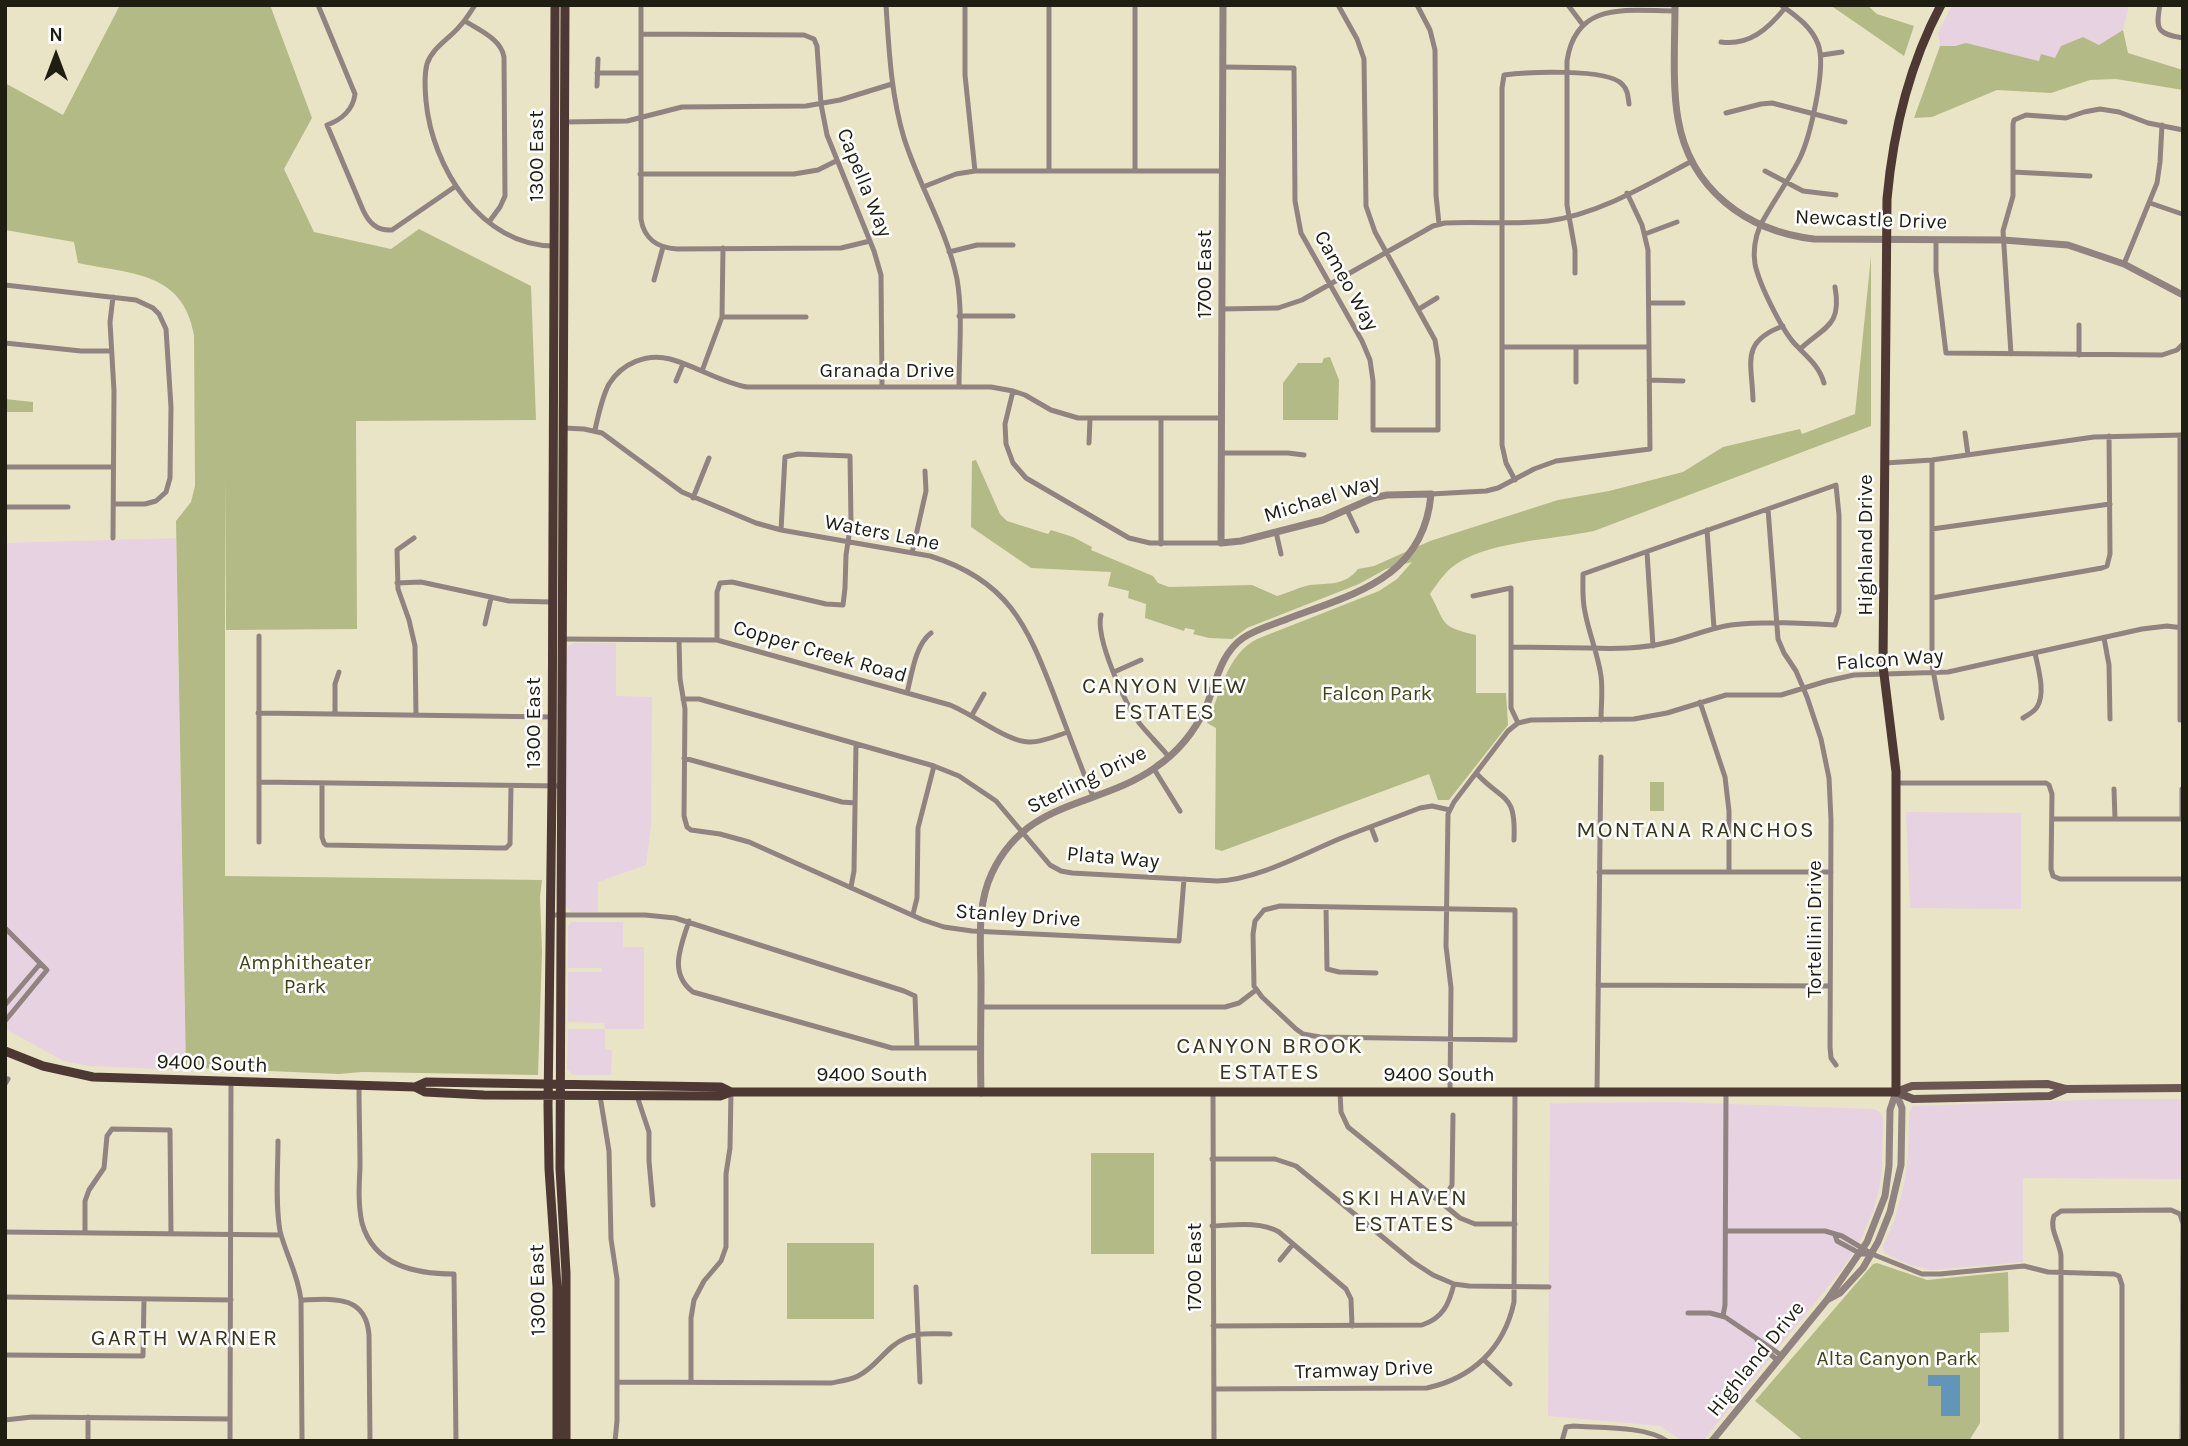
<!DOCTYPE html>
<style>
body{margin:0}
#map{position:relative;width:2188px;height:1446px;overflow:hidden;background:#eae4c7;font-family:Karla,sans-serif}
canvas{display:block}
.frame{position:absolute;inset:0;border:7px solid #201e13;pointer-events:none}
.north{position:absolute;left:21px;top:21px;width:70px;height:70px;-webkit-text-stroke:5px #fff;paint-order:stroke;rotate:0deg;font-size:19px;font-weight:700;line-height:28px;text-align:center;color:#201e13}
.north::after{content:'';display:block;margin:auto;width:24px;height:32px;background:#201e13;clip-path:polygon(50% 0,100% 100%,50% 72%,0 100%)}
</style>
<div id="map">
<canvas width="2188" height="1446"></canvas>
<div class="frame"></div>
<div class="north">N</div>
</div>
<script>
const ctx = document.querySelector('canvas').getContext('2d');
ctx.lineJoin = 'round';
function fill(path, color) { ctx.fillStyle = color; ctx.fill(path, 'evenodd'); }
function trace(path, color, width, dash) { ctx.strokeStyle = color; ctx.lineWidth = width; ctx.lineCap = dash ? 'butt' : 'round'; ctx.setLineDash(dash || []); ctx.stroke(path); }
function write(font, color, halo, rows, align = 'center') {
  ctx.font = font + ' Karla,sans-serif'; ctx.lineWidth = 5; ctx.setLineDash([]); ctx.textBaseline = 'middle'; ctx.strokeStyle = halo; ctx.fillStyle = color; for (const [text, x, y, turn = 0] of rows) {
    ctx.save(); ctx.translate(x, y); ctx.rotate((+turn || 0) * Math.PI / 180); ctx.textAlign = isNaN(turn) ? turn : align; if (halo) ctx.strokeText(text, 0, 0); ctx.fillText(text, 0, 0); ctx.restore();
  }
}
fill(new Path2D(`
 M1952,5H2129L2123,30L2099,45L2083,37L2066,46L2055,58L2039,61L1966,44L1955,46H1940L1938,33Z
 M176,538L186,1070L89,1066L64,1061L5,1029V543Z
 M574,643H616V696L652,697L651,825L646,865L598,882V912H571L565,906L566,656L568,646Z
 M1906,812L2021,813V909L1910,908Z
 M571,922H623V947H644V1029H605V1049L612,1050L611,1075H573L567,1069L568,1029H605L604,1023L568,1022V972H602L601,968H568V926Z
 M2107,1099H2183V1179L2023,1178V1262L1932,1270L1909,1265L1884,1253L1883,1246L1894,1221L1904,1185L1908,1155L1909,1112L1913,1106Z
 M1675,1102L1874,1109L1880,1112L1883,1118L1882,1168L1879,1190L1873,1211L1858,1246L1840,1272L1703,1441H1682L1661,1426L1548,1416L1550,1103Z`), '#e7d2e1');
fill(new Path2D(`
 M120,5H270L312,118L284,169L314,232L391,249L419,229L531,286L536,420L356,421L357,629L226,630L225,472V876L542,880L540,897L542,952L538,1075L362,1072L339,1074L198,1068L186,1070L176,521L191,502L195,486L194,335C183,271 130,274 78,263L74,242L5,230V83L63,115Z
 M1830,5H1867L1877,14L1914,26L1904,56Z
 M2123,30L2128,53L2183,70V90L2116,79L2090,80L2051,93L1997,90L1932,117L1914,118L1940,46H1955L1966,43L2039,61L2041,54L2055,58L2061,46L2083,37L2099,45Z
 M1871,256V426L1594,531C1552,540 1484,541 1451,568C1443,575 1436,585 1430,594C1447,625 1439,626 1476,635V693H1506L1508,725L1449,800H1438L1429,774L1222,851L1215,849L1216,728L1207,723C1221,693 1226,655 1257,639L1379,591L1397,579L1412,562L1386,569L1359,584L1247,628L1232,639L1209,638L1193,634L1195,630L1185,628L1184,631L1145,618L1146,604L1128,598L1129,591L1108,586L1111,572L1031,568L971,527L972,461L976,460L1000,514L1007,521L1048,534L1051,530L1073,537L1092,547L1091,550L1153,576L1158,583L1169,587L1252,585L1277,596C1288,593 1299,587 1310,585C1328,583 1345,586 1358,569L1374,566L1430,541L1558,500L1609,491L1683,472L1723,447L1800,429L1802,434L1855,414Z
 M1330,357L1339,380L1338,420H1283V383L1298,363H1322L1324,358Z
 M5,399L33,402V412H5Z
 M1650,782H1664V811H1650Z
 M1091,1153H1154V1254H1091Z
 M787,1243H874V1319H787Z
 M1877,1263L1927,1280L2008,1272L2009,1332L1980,1333V1423L1969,1441H1804L1755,1401L1873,1264Z`), '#b4ba86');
fill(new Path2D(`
 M1928,1375H1960V1416H1941V1386H1928Z`), '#6196ba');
trace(new Path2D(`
 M318,5L355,94C353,110 341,120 327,125L363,210C369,223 377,231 392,230L456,186
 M475,5C470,13 465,21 459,27C449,39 432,48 427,64C424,75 425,90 426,101C432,167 481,246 554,246
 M641,5V219C644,239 658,248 677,249L841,248L870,241
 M886,5C889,50 891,95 904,138C919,186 947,230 957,279C963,314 959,352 959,387
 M965,5V75L975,171
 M1135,5V170
 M1417,5L1430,30L1435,50L1436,195L1439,224
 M1568,5L1583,25
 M1781,5C1796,16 1811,26 1818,44C1827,66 1810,138 1799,160C1787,183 1772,203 1760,226C1755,238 1753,251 1755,264C1759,284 1781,328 1794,343C1806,356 1819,365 1824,383
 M2160,5C2155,30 2158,34 2183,38
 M465,21C479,30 501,39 504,57L505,196L500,207L489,222
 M641,34L804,35L814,39L817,46L821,104L827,135L874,251L881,275L882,387
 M1721,42C1749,46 1768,29 1785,8
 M1822,55L1842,52
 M1223,67L1294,68L1295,201L1301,233L1362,341L1370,360L1373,381V430H1438V359L1435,340L1375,232L1366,206L1364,59L1357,39L1338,5
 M597,73H641
 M597,86L598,59
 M1726,113L1761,104L1772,103L1845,122
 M565,122L627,121L682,107L806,106L840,100L892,84
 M1049,171V5
 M1765,171L1803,191L1836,195
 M2013,172L2090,176
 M640,174H794L818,170L836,161
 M923,187L956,174L975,171H1223
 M2150,203L2182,214
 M1645,234L1677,222
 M1936,241V271L1946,353L2162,355L2177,350L2183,344
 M949,252L977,245H1013
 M2124,264L2157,183L2160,162L2162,125
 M1575,273V250L1567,205V61C1576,0 1628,11 1675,11
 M654,280L663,247
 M5,285L136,300L153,308L159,314L166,329L171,407L170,478L166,492L156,501L145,504H114
 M113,297L110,322L114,391L113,538
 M1649,303H1683
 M1222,309L1278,308L1302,300L1433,226L1445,223C1479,221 1514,225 1548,221C1599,214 1647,185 1692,161
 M1419,309L1437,298
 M959,316H1013
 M722,317H806
 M2079,325V355
 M5,343L81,351H111
 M1502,347H1649
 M1576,347V382
 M1800,349C1825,326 1842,326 1835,287
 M2011,354L2003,231L2013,196V124L2014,120L2026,115L2066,118L2084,112L2100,109L2119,112L2148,123L2183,130
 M702,371L722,317L723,248
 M1649,380L1683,381
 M676,381L683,364
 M1013,391L1005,424L1006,444L1013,463L1026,478L1129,538L1150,543H1221
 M1753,400C1752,362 1740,342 1783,326
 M1161,418V544
 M563,428L584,429L602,433L682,492L756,523L781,530L930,556C1008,580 1027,625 1054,695C1067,729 1079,763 1093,796
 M595,430C598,416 602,397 609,384C622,363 647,353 670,359C696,366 720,382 747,387H991L1013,391L1025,395L1051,410L1078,418H1222
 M1965,433L1968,455
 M2180,435V720
 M1089,443L1090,419
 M1222,453H1288L1304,455
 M1932,460V665L1942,718
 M1885,463L1932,460L2094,437L2183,435
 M5,467H113
 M1515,480L1506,463L1502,445V88L1504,75C1526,72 1607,68 1622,84C1628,90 1628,96 1629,104
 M1431,494L1486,491L1498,488L1534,469L1556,461L1650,449L1648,250L1642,225L1627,193
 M693,498L709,458
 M5,507H68
 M1768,509L1778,639L1784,653L1796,671L1807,697L1821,739L1829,778L1831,820L1830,1047L1831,1058L1836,1065
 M1347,510L1357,531
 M1932,529L2110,504
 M1707,530L1714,628
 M1276,532L1281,554
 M414,538L397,550L398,589L409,620L415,646L416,715
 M1647,552L1653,646
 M912,553L926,491L925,471
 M397,583L421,582L509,601L552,602
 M1473,596L1511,588V708L1518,723
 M1932,598L2102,568L2107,566L2110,554L2109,436
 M1101,615C1095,638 1125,704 1140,724C1149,735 1160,746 1169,757
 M485,624L491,598
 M259,636V842
 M2104,638L2109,665L2110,719
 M562,639L717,640L950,705C973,714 1009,743 1030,742C1043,742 1056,736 1068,732
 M679,640L680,679L685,709L684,816L687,827L691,830L720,834L749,842L923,920L944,927L972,931L1179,941L1184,879
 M717,640V592L720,583L732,582L826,604L843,605L845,588L846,555L851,522L850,456L798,454L785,457L781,530
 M1511,647L1588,648C1615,649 1642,649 1669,642C1690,637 1710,628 1731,625C1765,621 1801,623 1835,625L1839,612V515L1836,485L1583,574C1583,587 1582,600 1585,612C1589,634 1598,654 1601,676C1603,691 1601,706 1601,720
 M1114,672L1141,660
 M907,693C912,674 915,645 931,633
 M683,699H699L934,766L959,776L996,801L1050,865L1061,871L1072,873L1217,881C1259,880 1310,850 1349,835C1373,826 1396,817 1420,808L1432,806L1450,810
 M1700,702L1725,777L1729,811V872
 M258,713L552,717
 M335,714V684L339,672
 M972,715L984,694
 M2023,718C2028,715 2034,712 2037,707C2046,693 2038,668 2035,653
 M684,758L842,802L855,803
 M1154,769L1180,811
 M1476,773C1504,803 1516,792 1514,840
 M259,782L561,786
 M322,783V837L324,843L326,845L499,848H506L510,844L511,786
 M1896,783H2046L2049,785L2052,794L2051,869L2053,876L2060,879H2183
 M2114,789L2115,819
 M2182,789V819
 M2052,819H2183
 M1371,827L1376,840
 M1599,872H1831
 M851,887L854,871L856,744
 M1280,906L1515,910V1040L1320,1037L1303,1034L1296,1029L1262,997L1254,986L1253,934L1255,921L1264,910Z
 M1326,907L1327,969L1339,972L1376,973
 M913,914L917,898L918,828L934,766
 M550,915H645L675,918L904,991L915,996L917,1048
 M689,921C681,946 668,973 693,992L892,1048H981
 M5,928L47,970L5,1021
 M1598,985L1830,986
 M5,1005L40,964
 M981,1007H1225L1239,1003L1256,990
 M5,1084L8,1079
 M359,1086C359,1113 360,1141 360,1168C359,1186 358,1205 362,1223C374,1266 416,1274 454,1274L456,1441
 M1340,1092L1341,1112L1348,1127L1460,1218L1475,1224H1515
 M1450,1092L1451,988L1446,946L1448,814L1454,802L1508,731L1518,723L1531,720L1634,719L1667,713L1726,695H1781L1827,681L1854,675L1948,672L2142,629L2167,626L2183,628
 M1597,1092L1601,757
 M1213,1093L1214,1441
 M600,1096L609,1151L611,1239L617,1279V1421L615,1441
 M637,1096L649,1132V1161L653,1205
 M278,1141C278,1170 275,1202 280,1231C286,1255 298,1274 301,1300L302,1441
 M1212,1159H1275L1296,1166L1413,1262L1433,1275L1454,1284L1469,1286L1549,1287
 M1441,1204L1452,1185L1453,1115
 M1212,1226C1234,1225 1260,1221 1279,1232L1346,1289L1351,1299L1352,1326
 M1726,1231H1825L1842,1236L1872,1254
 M5,1232L281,1235
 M85,1233V1201L89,1190L104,1168L107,1136L112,1129L170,1130L171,1234
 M1835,1235L1837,1241L1861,1254H1872L1922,1274H1940L2024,1266L2048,1272L2114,1274L2119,1276L2122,1285V1441
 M1280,1260L1293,1244
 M916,1287L920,1382
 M5,1297L231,1300
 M301,1300C332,1299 366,1294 369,1335L370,1441
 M1688,1313H1710L1725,1317L1781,1355
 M1723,1316L1725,1305L1726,1091
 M1213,1326L1422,1325C1443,1318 1449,1304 1454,1284
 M1757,1340L1762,1347L1777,1360
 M5,1355L143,1356L144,1299
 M1484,1360L1510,1384
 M617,1382L831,1383C841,1381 850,1380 858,1376C877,1367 886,1346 906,1338C919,1332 936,1334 950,1334
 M691,1382V1318L694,1300L704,1281L721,1261L726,1247V1174L730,1148L731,1092
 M1215,1389L1427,1388C1472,1378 1504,1349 1514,1302L1515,1092
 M5,1420L32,1417L230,1419
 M88,1441V1417
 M230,1441L231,1082
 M1562,1441L1566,1427L1574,1426C1600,1428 1646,1426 1667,1441
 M2061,1441V1256C2060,1242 2049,1230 2054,1216L2061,1211L2171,1210L2180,1214L2183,1224L2182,1441`), '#918380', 5);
trace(new Path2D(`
 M1675,5C1675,40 1672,85 1678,119C1690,189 1746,231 1814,239L2003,240L2068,245L2124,264L2183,295
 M981,1093C980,1056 981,1019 981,982C981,946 976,906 992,873C1027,798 1099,808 1156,767C1178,752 1195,731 1206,707C1216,683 1220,654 1243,638C1256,629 1272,625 1287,619C1353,594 1424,579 1431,494L1387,495L1373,498L1323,520L1241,541L1221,543L1223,5
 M1827,1300L1840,1293L1863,1268L1878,1242L1890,1212L1901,1165L1902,1108L1896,1093
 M1712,1441L1827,1300L1867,1242L1885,1196L1889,1166L1890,1110L1896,1092`), '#918380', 7);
trace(new Path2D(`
 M1896,1092L1912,1086L2048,1084L2066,1089L2183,1088
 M1896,1092L1913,1099L2050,1096L2066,1089`), '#6a5753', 8);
trace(new Path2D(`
 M555,5L552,786L548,1106L549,1169L557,1287V1441
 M565,5L560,1168L566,1273V1441
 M5,1051L43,1066L93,1077L415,1087L425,1092L484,1095L720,1096L731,1092H1896V772L1883,666L1887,199C1893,132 1909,65 1941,5
 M415,1087L426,1082L721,1087L731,1092`), '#4d3833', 9);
write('21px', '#201e13', '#fff', [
 ["1300 East",537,156,-90],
 ["Capella Way",864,183,68],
 ["Newcastle Drive",1871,220,2],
 ["1700 East",1205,274,-90],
 ["Cameo Way",1346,281,61],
 ["Granada Drive",887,371],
 ["Michael Way",1322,499,-17],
 ["Waters Lane",882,533,11],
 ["Highland Drive",1866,545,-90],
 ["Copper Creek Road",820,652,16],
 ["Falcon Way",1890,660,-4],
 ["1300 East",534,723,-90],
 ["Sterling Drive",1087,780,-26],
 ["Plata Way",1113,858,5],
 ["Stanley Drive",1018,916,4],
 ["Tortellini Drive",1815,929,-90],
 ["9400 South",212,1064,2],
 ["9400 South",872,1075],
 ["9400 South",1439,1075],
 ["1700 East",1195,1267,-90],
 ["1300 East",538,1290,-91],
 ["Highland Drive",1756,1359,-51],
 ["Tramway Drive",1364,1370,-2]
]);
write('21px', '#414418', '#fff', [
 ["Falcon Park",1377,694],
 ["Amphitheater",305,963],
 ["Park",305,987],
 ["Alta Canyon Park",1897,1359]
]);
ctx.letterSpacing = '2px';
write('23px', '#3a351d', '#fff', [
 ["CANYON VIEW",1165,686],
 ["ESTATES",1165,712],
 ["MONTANA RANCHOS",1696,830],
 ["CANYON BROOK",1270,1046],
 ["ESTATES",1270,1072],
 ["SKI HAVEN",1405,1198],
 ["ESTATES",1405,1224],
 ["GARTH WARNER",185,1338]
]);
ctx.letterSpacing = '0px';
</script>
